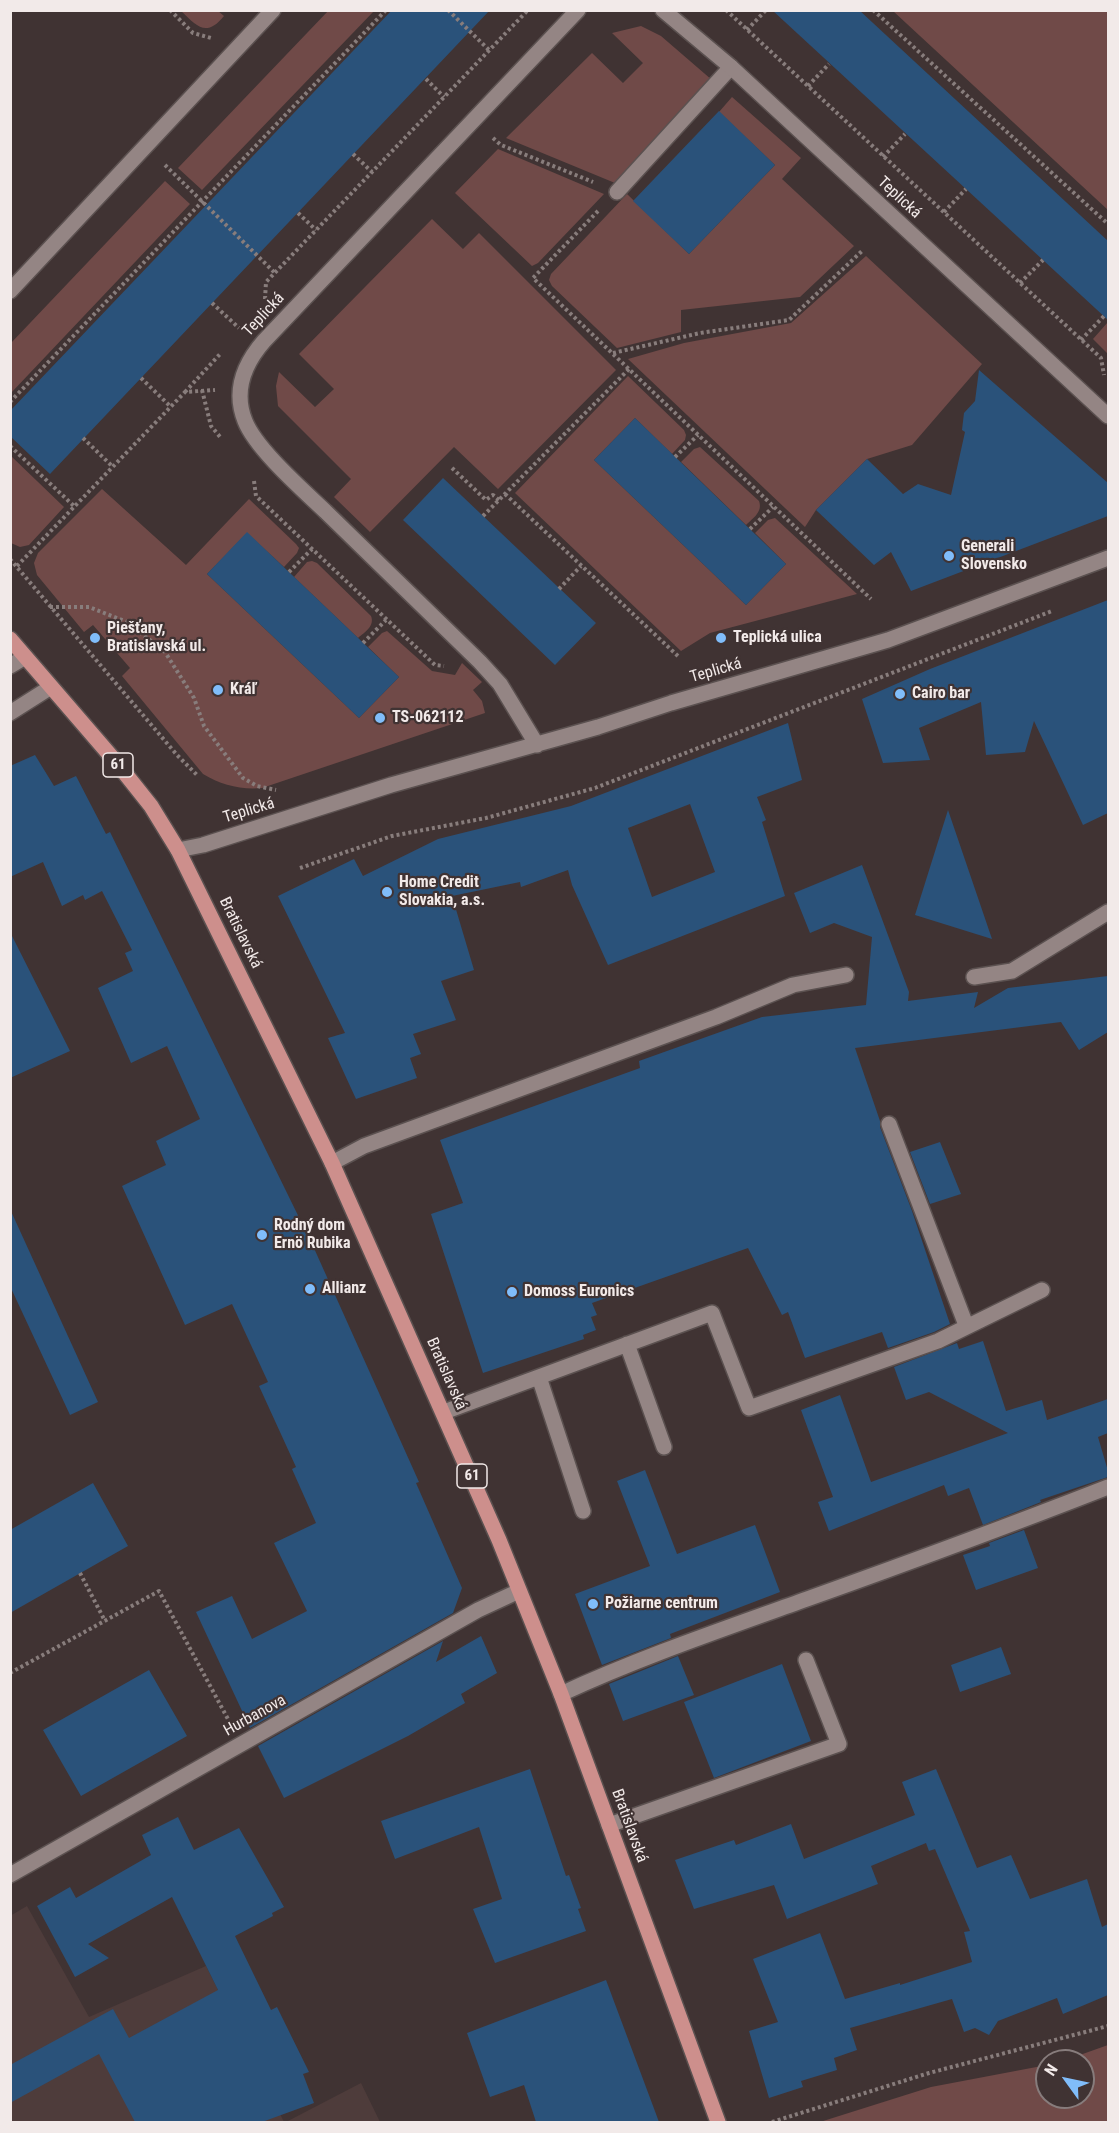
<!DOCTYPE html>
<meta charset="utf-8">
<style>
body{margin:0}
#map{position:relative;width:1119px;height:2133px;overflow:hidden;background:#403333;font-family:"Roboto Condensed",sans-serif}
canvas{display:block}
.frame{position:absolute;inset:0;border:12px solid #f2eae9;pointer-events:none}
.north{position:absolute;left:1035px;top:2049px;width:60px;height:60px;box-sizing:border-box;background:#403333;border:2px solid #877c7c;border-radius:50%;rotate:303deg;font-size:16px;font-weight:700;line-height:24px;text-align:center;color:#f2eae9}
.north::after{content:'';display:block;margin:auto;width:21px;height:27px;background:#80bdfa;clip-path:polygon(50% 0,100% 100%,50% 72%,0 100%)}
</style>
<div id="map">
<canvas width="1119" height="2133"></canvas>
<div class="frame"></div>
<div class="north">N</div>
</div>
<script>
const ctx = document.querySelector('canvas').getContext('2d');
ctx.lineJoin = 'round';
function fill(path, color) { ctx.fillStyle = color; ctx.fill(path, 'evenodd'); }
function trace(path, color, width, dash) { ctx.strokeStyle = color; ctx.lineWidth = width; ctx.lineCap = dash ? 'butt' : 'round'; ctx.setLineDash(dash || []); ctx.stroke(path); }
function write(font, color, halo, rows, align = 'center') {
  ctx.font = font + ' "Roboto Condensed",sans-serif'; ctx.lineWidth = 4.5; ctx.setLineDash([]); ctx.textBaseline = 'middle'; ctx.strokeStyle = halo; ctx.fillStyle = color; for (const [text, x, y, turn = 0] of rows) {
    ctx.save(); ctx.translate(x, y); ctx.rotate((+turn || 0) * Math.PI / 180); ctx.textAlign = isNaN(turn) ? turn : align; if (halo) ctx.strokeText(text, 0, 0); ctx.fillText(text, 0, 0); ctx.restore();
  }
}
fill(new Path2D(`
 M27,1906L89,2017L206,1966L284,2122H11L10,1916Z
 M361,2083L380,2122H286Z`), '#4e3c3b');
fill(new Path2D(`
 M329,10L374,11L202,190L178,168Z
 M181,11H218L224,16C206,38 197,26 181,11Z
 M893,11H1108V210Z
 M641,26L661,36L712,80L615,183L506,138L592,53L623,83L643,63L612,33Z
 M732,97L801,158L782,179L854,246L800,297L681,310V332L617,348L552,286L549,280L551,274L627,194L689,254L775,165L719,112Z
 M498,149L604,194L538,263L532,266L455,193Z
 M165,181L190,204L11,393V343Z
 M432,219L463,249L479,233L616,370L498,489L454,447L370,532L334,497L351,479L278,406L276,386L279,372L315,407L334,389L299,354Z
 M866,256L982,364L912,445L867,459L816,510L805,527L628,359L684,343L791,323Z
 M1108,322V362L1107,353L1093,339Z
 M628,376L684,430L686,435L685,440L672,454L635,418L594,460L746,605L786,564L755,533L768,520L775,518L857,594L710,633L681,651L515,493Z
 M700,447L759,501C763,512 753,518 746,525L681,462L694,449Z
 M11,456L64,507L29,545L20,547L11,543Z
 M102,489L186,565L249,499L296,544L299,548L297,553L284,567L247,533L207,574L359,718L399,677L368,647L382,633L387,631L432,671L455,675L462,663L482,682L473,690L482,701L485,713L262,788C241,790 221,785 203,774L122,676L130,668L93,625L84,632L37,575L34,563L38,553Z
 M312,561L317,563L371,616C375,626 365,632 358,638L294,577L307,562Z
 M1108,2045V2122H820L931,2087L1047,2065V2097H1083V2061H1063Z`), '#704a48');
fill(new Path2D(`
 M392,10H490L50,474L10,436V411Z
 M772,10H859L1108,241V320Z
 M719,111L775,165L689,254L633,201Z
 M979,370L1108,483V516L911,591L891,552L874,565L816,510L867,459L903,494L918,484L951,495L965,432L962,430L964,413L975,401Z
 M635,418L786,564L746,605L594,460Z
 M443,478L596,623L555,665L403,520Z
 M247,532L399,677L359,718L207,574Z
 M1108,600V813L1083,825L1034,721L1025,752L986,755L981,702L919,728L930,760L883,763L862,699L930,669Z
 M788,723L802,780L757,797L766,820L762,822L785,896L608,965L572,885L568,870L521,887L520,882L452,896L474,970L441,981L456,1020L413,1034L421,1054L410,1058L417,1078L356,1099L328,1038L345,1033L278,896L354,859L363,876L438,839L571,806ZM690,804L715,872L652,897L628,828Z
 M35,755L54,786L76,776L106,834L110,832L313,1246L419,1482L416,1483L462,1588L453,1613L250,1728L196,1612L232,1596L252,1639L307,1611L274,1543L316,1523L292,1469L296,1467L259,1386L268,1382L232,1304L185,1325L122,1186L166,1165L156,1141L200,1119L167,1046L131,1063L98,988L133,971L125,953L132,950L102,891L85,900L83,895L62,906L43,862L10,877V766Z
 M948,810L992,939L915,915Z
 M862,865L909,992L908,1001L978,992L974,1008L1008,988L1108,976V1032L1079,1050L1061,1022L855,1048L880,1121V1127L912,1211L950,1324L934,1332L888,1348L882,1332L805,1358L788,1312L782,1315L748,1248L592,1303L597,1315L591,1317L596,1330L583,1335L584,1339L483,1373L431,1214L463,1203L440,1140L640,1068L639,1061L762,1017L866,1005L872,937L834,923L810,933L794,893Z
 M10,932L70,1051L10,1078Z
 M940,1142L961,1194L930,1204L910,1152Z
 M10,1209L98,1402L70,1415L10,1286Z
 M983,1341L1006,1411L1042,1400L1047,1420L1108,1399V1433L1098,1437L1108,1471V1477L1040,1500L1041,1502L983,1525L969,1488L948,1496L944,1485L829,1531L818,1502L833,1497L801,1410L840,1395L871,1482L1008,1433L929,1392L906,1400L894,1367L957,1343L959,1349Z
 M645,1470L677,1554L755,1525L780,1592L670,1634L671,1638L602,1665L575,1594L650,1566L617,1481Z
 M93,1483L128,1546L10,1613V1530Z
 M1024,1530L1038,1568L976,1590L963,1555L990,1546L989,1543Z
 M481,1636L497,1673L461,1694L465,1703L408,1736L284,1798L258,1746L443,1641L436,1662Z
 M1001,1647L1011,1674L960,1692L951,1665Z
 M678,1656L694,1695L623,1721L609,1684Z
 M782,1664L811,1741L714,1778L684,1702Z
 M149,1670L187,1736L81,1796L43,1730Z
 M530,1769L566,1876L569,1875L581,1908L578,1909L586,1931L495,1963L473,1909L502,1899L479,1827L395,1859L381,1821Z
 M936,1769L977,1868L1011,1855L1030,1899L1087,1879L1102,1927L1108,1924V1995L1063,2014L1057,1998L998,2021L989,2035L975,2028L964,2032L952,1999L850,2028L857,2050L834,2058L837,2070L801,2081L803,2087L769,2098L749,2031L778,2022L753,1959L820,1933L845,1999L900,1983V1985L972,1962L964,1932L970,1931L935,1849L929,1851L926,1843L871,1866L878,1884L787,1919L774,1885L694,1909L675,1860L734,1840L736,1845L791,1824L804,1859L915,1815L902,1782Z
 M178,1817L194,1850L239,1828L284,1907L272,1913L273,1916L235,1936L271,2010L277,2007L309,2072L303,2074L314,2103L262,2122H135L99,2054L10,2103V2065L113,2009L129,2038L218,1990L172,1897L88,1944L109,1958L75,1977L37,1906L70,1887L76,1898L151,1855L142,1835Z
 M606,1980L659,2122H536L524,2085L490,2097L467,2033Z`), '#2a527a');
const service = new Path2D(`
 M617,192L731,67
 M10,291L273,10
 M974,977L1012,971L1108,912
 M889,1124L966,1325
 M332,1163L364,1146L716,1017L793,985L846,975
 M627,1344L664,1447
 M539,1377L583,1511
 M444,1412L712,1313L749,1408L938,1341L1042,1290
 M561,1694C641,1657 724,1629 807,1599C908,1563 1008,1526 1108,1487
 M609,1825L839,1744L806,1660`);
const minor = new Path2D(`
 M663,10L731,67L1108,416
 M10,666L25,657
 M10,713L51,687
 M537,745L500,684L480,662C428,612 377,562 326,512C303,490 256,449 245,421C233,391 244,364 264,341L578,10
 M178,850L203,845L391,785L598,727L671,703L888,640L1108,558
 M10,1875L478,1610L519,1591`);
const primary = new Path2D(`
 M10,639L116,762L151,806L178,850L332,1163L499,1540L561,1694L718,2122`);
trace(service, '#5b5150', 18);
trace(minor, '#5b5150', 18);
trace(primary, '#5b5150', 18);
trace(new Path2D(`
 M170,10L193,33L211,38
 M448,10L489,50
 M726,10L1101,358L1104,375
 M873,10L1108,224
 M747,30L766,10
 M426,79L444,97
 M808,86L829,64
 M493,138L501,145L593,182
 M353,154L372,172
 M883,157L905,134
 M165,165L275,273
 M598,211L533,278L871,599
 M944,212L966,189
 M298,213L316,230
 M1020,283L1043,260
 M265,299L266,282L528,10
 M212,303L239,328
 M1081,340L1104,316
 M613,353L700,333L789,320L862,251
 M141,378L171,407
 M202,390L211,426L221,438
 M185,392L221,353
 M10,402L386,10
 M83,438L113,467
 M10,446L75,507
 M675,457L698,435
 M452,468L486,500L493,495L499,500
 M254,481L256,496L435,665L444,666
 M505,494L680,658
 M483,516L629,369
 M750,529L773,507
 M10,559L177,755L197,775
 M17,566L185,392L215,390
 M289,572L312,549
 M559,589L581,566
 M50,607H89L127,622L165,652L194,698L204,726L243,778L257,786L276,790
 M363,643L386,620
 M300,868L392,836L486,818L595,788L1052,611
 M80,1573L105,1621
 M10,1673L159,1591L229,1721
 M772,2122L929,2073L1108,2026`), '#887d7c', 4, [3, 3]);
trace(service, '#948584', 15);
trace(minor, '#948584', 15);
trace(primary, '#cd8f8c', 15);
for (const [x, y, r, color] of [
 [949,556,6,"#80bdfa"],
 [95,638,6,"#80bdfa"],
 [721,638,6,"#80bdfa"],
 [218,690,6,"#80bdfa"],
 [900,694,6,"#80bdfa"],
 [380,718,6,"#80bdfa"],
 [387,892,6,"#80bdfa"],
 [262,1235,6,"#80bdfa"],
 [310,1289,6,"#80bdfa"],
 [512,1292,6,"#80bdfa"],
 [593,1604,6,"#80bdfa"]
]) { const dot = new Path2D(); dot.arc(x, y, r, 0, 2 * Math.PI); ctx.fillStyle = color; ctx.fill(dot); trace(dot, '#403333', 2); }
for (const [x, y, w] of [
 [118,765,30],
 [472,1476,30]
]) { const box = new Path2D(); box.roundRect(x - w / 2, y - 12, w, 24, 4.5); ctx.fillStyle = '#403333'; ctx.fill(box); trace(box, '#f2eae9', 1.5); }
write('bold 15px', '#f2eae9', null, [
 ["61",118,765],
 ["61",472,1476]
]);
write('16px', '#f2eae9', '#403333', [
 ["Teplická",899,198,43],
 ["Teplická",264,315,-47],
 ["Teplická",716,671,-16],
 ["Teplická",249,811,-17],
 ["Bratislavská",240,933,64],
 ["Bratislavská",446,1374,66],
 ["Hurbanova",255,1716,-29],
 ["Bratislavská",629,1826,70]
]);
write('bold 16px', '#f2eae9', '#403333', [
 ["Generali",961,547],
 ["Slovensko",961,565],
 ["Piešťany,",107,629],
 ["Bratislavská ul.",107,647],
 ["Teplická ulica",733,638],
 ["Kráľ",230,690],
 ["Cairo bar",912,694],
 ["TS-062112",392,718],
 ["Home Credit",399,883],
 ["Slovakia, a.s.",399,901],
 ["Rodný dom",274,1226],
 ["Ernö Rubika",274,1244],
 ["Allianz",322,1289],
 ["Domoss Euronics",524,1292],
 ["Požiarne centrum",605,1604]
], 'left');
</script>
